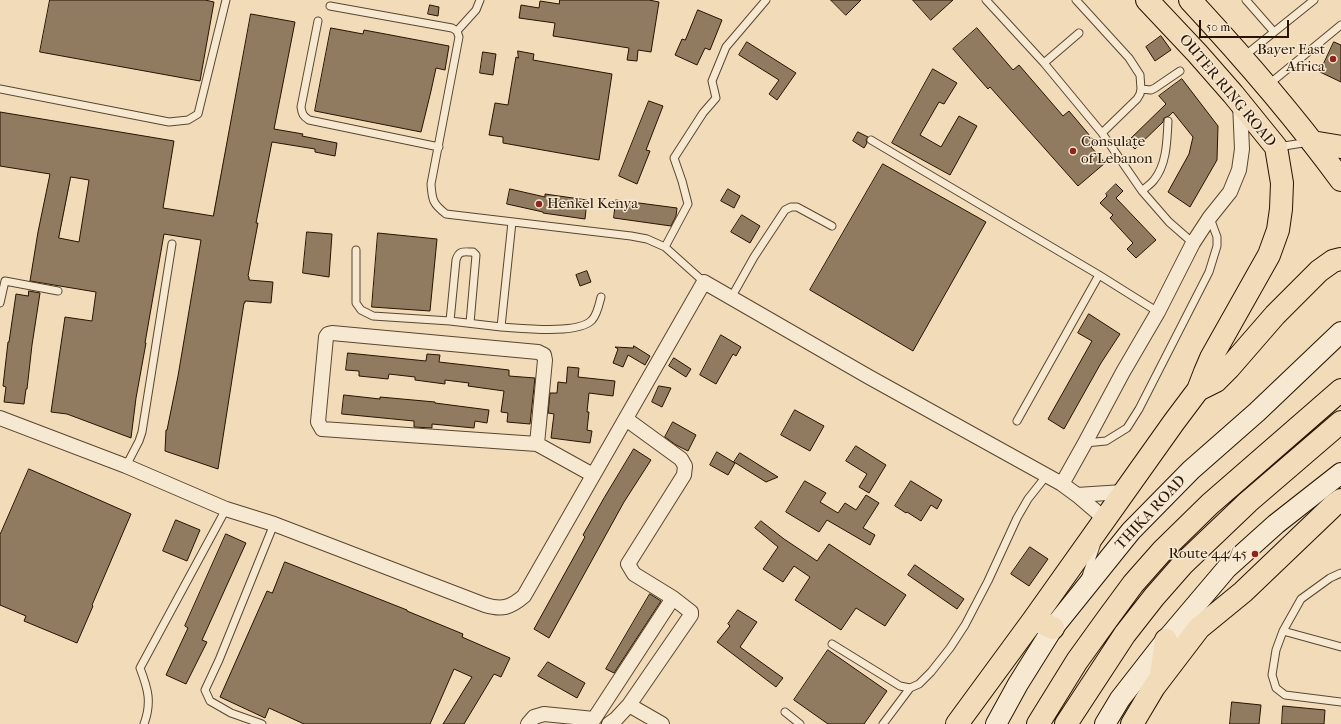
<!DOCTYPE html>
<style>
body{margin:0}
#map{position:relative;width:1341px;height:724px;overflow:hidden;background:#f2dbb9;font-family:"IM FELL French Canon",serif}
canvas{display:block}
.scale{position:absolute;left:1199px;top:20px;width:90px;height:18px;box-sizing:border-box;border:2px solid #261400;border-top:0;padding-left:5px;font-size:12px;line-height:14px;white-space:nowrap;color:#261400;-webkit-text-stroke:3px #f7e8d2;paint-order:stroke}
</style>
<div id="map">
<canvas width="1341" height="724"></canvas>
<div class="scale">50 m</div>
</div>
<script>
const ctx = document.querySelector('canvas').getContext('2d');
ctx.lineJoin = 'round';
function fill(path, color) { ctx.fillStyle = color; ctx.fill(path, 'evenodd'); }
function trace(path, color, width, dash) { ctx.strokeStyle = color; ctx.lineWidth = width; ctx.lineCap = dash ? 'butt' : 'round'; ctx.setLineDash(dash || []); ctx.stroke(path); }
function write(font, color, halo, rows, align = 'center') {
  ctx.font = font + ' "IM FELL French Canon",serif'; ctx.lineWidth = 3; ctx.setLineDash([]); ctx.textBaseline = 'middle'; ctx.strokeStyle = halo; ctx.fillStyle = color; for (const [text, x, y, turn = 0] of rows) {
    ctx.save(); ctx.translate(x, y); ctx.rotate((+turn || 0) * Math.PI / 180); ctx.textAlign = isNaN(turn) ? turn : align; if (halo) ctx.strokeText(text, 0, 0); ctx.fillText(text, 0, 0); ctx.restore();
  }
}
const building = new Path2D(`
 M50,0H205L214,2L200,81L40,52Z
 M560,0H649L659,2L651,52L638,50L637,61L627,60L629,48L553,36L555,23L519,18L521,5L539,8L540,1L559,4Z
 M831,0H861L846,15Z
 M913,0H953L931,20Z
 M430,5L439,7L438,16L428,14Z
 M698,10L722,20L710,50L705,48L697,65L675,55L682,39L685,40Z
 M251,14L295,22L274,129L303,134L302,136L337,143L335,156L315,152V149L272,142L256,223H258L248,276L249,277V280L273,282L271,303L245,301V303H244L218,469L165,451L166,430H167L178,376L201,240L164,234L145,343H146L136,398L131,438L67,414L51,412L65,317L92,321L96,292L30,281L38,232L50,174L0,166V112L174,141L163,208L213,216ZM71,177L89,180L79,242L59,238Z
 M331,28L363,34L364,30L449,46L445,70L436,68L431,91L421,132L315,111Z
 M977,28L1013,70L1019,65L1063,116L1069,111L1096,143L1091,147L1105,163L1078,186L990,87L988,89L953,49Z
 M1161,36L1171,50L1155,61L1146,47Z
 M747,42L796,73L777,100L769,94L779,80L739,55Z
 M1334,42L1341,45V82L1320,72Z
 M518,51L534,54L533,60L612,74L599,160L503,143V137L489,135L495,103L508,105L516,57L518,58Z
 M483,52L496,54L493,75L480,73Z
 M933,69L957,83L944,104L939,102L920,135L941,147L959,116L977,126L950,175L892,143Z
 M1182,79L1218,126L1217,160L1190,207L1168,192L1189,154L1193,137L1173,112L1169,116L1164,118L1163,122L1135,149L1127,142L1166,104L1159,96Z
 M649,101L663,106L646,150L650,151L637,184L619,176Z
 M858,132L868,137L866,140L867,143L864,148L853,141Z
 M883,164L986,222L913,351L810,290Z
 M1116,184L1123,191L1116,198L1156,240L1136,258L1127,249L1133,243L1110,218L1113,215L1100,203L1107,196L1106,194Z
 M510,189L545,197V194L587,200L585,219L543,213V212L507,204Z
 M728,189L740,196L734,208L721,201Z
 M616,200L677,208L676,216L671,226L614,218Z
 M742,215L760,226L750,243L731,232Z
 M307,232L332,234L329,277L303,273Z
 M378,233L437,239L430,311L372,307Z
 M587,271L591,282L580,286L576,275Z
 M29,291L40,293L32,345L27,389H26L24,404L4,402L6,387L3,386L8,342H9L16,294L28,296Z
 M1089,314L1120,334L1101,363L1064,429L1048,419L1092,341L1078,333Z
 M721,335L741,347L736,356L733,354L716,384L700,375Z
 M634,346L650,356L645,365L628,355L623,367L613,363L618,349L615,347L633,348Z
 M348,353L426,361L427,354L440,355L439,362L509,370V376L535,378L530,424L507,422L508,413L501,412L504,391L468,386L469,383L445,380V384L415,380V377L389,374L388,379L359,376V371L346,370Z
 M674,358L691,369L686,377L669,366Z
 M568,367L579,368L578,377L615,381L613,396L589,393L587,412H589L587,430L592,431L590,443L551,438L554,414L548,413L550,393H557L558,382L566,383Z
 M659,386L671,388L662,407L652,402Z
 M344,395L380,399V397L435,402V403L489,410L487,423L475,421L474,428L432,424V428L414,427V421L342,414Z
 M795,410L824,426L810,451L781,435Z
 M673,422L696,435L688,451L676,445L665,437Z
 M856,446L886,465L869,493L859,487L867,474L846,461Z
 M634,449L651,460L624,502L549,638L534,629L585,537L583,535L604,498Z
 M717,452L735,463L728,475L710,465Z
 M740,453L778,477L766,482L734,462Z
 M29,469L131,514L92,605L93,606L77,643L24,621L26,616L0,605V535Z
 M805,481L826,493L820,502L838,513L845,503L856,510L866,495L879,503L863,528L875,535L870,545L827,520L819,532L786,512Z
 M911,481L942,500L937,509L931,505L921,521L907,512L906,513L895,506Z
 M176,520L200,530L187,561L163,551Z
 M761,521L784,539L817,561L829,544L906,595L885,626L856,608L841,630L795,600L810,577L794,566L783,582L763,569L778,547L755,528Z
 M226,534L246,543L202,640L207,642L186,684L166,675L188,628L185,626Z
 M1030,547L1048,559L1029,586L1011,574Z
 M285,562L407,610V611L463,634L462,637L510,658L501,677L494,674L464,724H443L472,677L454,669L430,724H304L269,708L265,718L220,697L267,591L272,593Z
 M915,565L964,599L957,609L908,575Z
 M650,594L661,601L614,673L606,669Z
 M738,610L757,622L740,647L783,678L776,687L717,642L730,626L728,624Z
 M828,650L887,691L864,724H828L794,700Z
 M548,662L585,683L577,698L538,676Z
 M1232,702L1261,705L1259,724H1230Z
 M1283,706L1325,710L1324,724H1282Z`);
fill(building, '#907b60');
trace(building, '#261400', 1);
const lane = new Path2D(`
 M480,0L476,10L457,31L459,37L431,184C432,200 433,204 446,214L631,236L647,239L665,247L704,282
 M986,0L1044,63L1102,133L1142,191L1169,222L1193,243
 M1076,0L1129,58L1140,75L1141,89L1140,94L1137,99L1102,133
 M1246,0L1274,32
 M330,6L452,28L457,31
 M318,21L301,107C302,114 303,116 309,120L439,147
 M1243,57L1314,0
 M1044,63L1079,33
 M1268,85L1341,25
 M0,89L169,122L188,120L198,114L226,0
 M1141,89L1151,90L1155,88L1180,71
 M871,140L1099,275L1158,312
 M1278,147L1309,142
 M1142,191C1146,187 1151,184 1154,180C1167,164 1167,140 1168,121
 M665,247L688,204L682,181L674,158L703,113L716,98L712,81L726,47L766,0
 M356,250V303L361,310L373,316L450,321L501,327L512,222
 M731,298L754,257L785,210L791,207H797L832,226
 M0,303L5,281L58,291
 M450,321L456,260C459,250 463,252 473,252L476,255L470,323
 M501,327C520,328 578,335 592,320C597,315 599,305 601,297
 M1017,421L1099,275
 M1085,443L1106,441L1127,428L1139,409L1209,272L1217,246V237L1210,218
 M126,466L139,441L142,432L172,244
 M1341,573L1330,578L1301,599L1283,631L1276,650L1272,675L1276,688L1285,695L1341,702
 M1086,576L1096,546
 M1283,631L1341,647
 M832,644L900,686L910,688L919,684L931,672L950,648L965,625L988,581L1017,518L1028,499L1047,475
 M785,712L800,724
 M144,724C152,702 148,689 140,668L226,509
 M262,724L231,713L210,701L205,690L219,660L274,524
 M883,724L910,688`);
const street = new Path2D(`
 M0,418L126,466L226,509L274,524L485,605C502,610 510,608 524,596L704,282L869,377L1062,484L1077,495L1105,519
 M537,444L545,360L544,355L538,352L332,333L328,334L326,337L318,422L322,429L537,444L593,475
 M1062,484L1085,443L1123,372L1158,312L1193,243L1210,217L1230,192L1239,170L1242,149L1240,103
 M1077,495L1123,492
 M629,705L662,724
 M528,724L534,717L544,714L594,719L673,598L634,574L628,564L684,475L685,466L681,459L626,419
 M609,724L616,719L629,705L691,615V612L673,598`);
const secondary = new Path2D(`
 M996,724L1018,684L1053,628L1131,531L1191,470L1257,412L1341,332
 M1105,724L1120,699L1166,640L1227,568L1276,524L1341,473`);
const primary = new Path2D(`
 M1147,0L1197,53L1233,94L1276,147L1282,183L1281,209L1278,230L1269,255L1211,358L1205,372L1198,390
 M1190,0C1243,57 1295,117 1341,180
 M1312,142L1341,147
 M1034,619L1053,628
 M1161,675L1166,640
 M957,724L1034,619L1174,422L1198,390L1216,381L1229,368L1275,315L1319,271L1333,261L1341,259
 M1132,724L1154,687L1199,628L1243,592L1334,505L1341,500`);
const highway = new Path2D(`
 M1038,724L1077,661L1108,618L1133,584L1163,550L1210,504L1341,390
 M1066,724L1125,634L1154,597L1183,564L1248,502L1341,422`);
trace(lane, '#59462e', 9);
trace(street, '#59462e', 16);
trace(secondary, '#261400', 22);
trace(primary, '#261400', 24);
trace(highway, '#261400', 24);
trace(lane, '#f7e8d2', 7);
trace(street, '#f7e8d2', 14);
trace(secondary, '#f7e8d2', 20);
trace(primary, '#f2dbb9', 22);
trace(highway, '#f2dbb9', 22);
for (const [x, y, r, color] of [
 [1333,59,4,"#8f2418"],
 [1073,151,4,"#8f2418"],
 [539,204,4,"#8f2418"],
 [1255,554,4,"#8f2418"]
]) { const dot = new Path2D(); dot.arc(x, y, r, 0, 2 * Math.PI); ctx.fillStyle = color; ctx.fill(dot); trace(dot, '#f7e8d2', 1.5); }
write('15px', '#261400', '#f7e8d2', [
 ["Bayer East",1325,50],
 ["Africa",1325,67],
 ["Consulate",1081,142,"left"],
 ["of Lebanon",1081,159,"left"],
 ["Henkel Kenya",547,204,"left"],
 ["Route 44/45",1247,554]
], 'right');
write('15px', '#261400', '#f7e8d2', [
 ["OUTER RING ROAD",1227,91,50],
 ["THIKA ROAD",1151,513,-47]
]);
</script>
